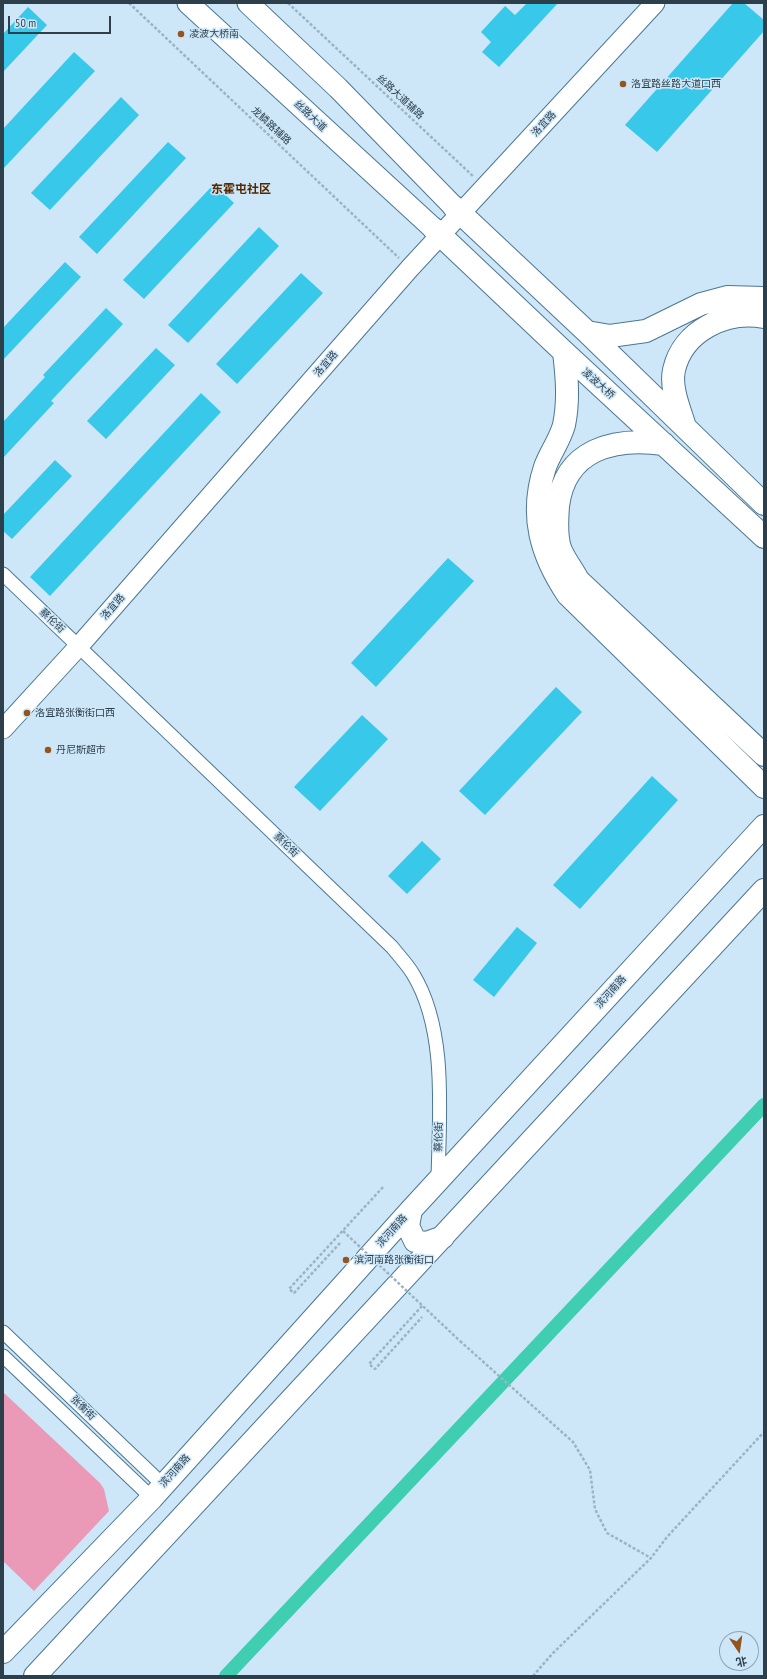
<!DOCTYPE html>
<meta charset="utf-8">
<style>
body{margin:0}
#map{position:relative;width:767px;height:1679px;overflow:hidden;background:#cde7f9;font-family:"PT Sans Narrow","Noto Sans SC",sans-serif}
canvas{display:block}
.frame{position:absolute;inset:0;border:4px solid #2d3f4b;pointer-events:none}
.north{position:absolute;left:719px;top:1631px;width:40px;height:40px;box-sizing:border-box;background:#cde7f9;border:1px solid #8da4b3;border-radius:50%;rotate:167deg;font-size:11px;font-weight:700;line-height:16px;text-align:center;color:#2d3f4b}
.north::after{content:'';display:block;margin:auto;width:14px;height:18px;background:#94541d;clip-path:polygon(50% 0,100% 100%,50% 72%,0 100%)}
.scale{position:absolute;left:8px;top:16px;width:103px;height:18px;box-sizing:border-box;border:2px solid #2d3f4b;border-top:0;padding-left:5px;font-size:12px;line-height:14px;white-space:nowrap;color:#2d3f4b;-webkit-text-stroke:3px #cde7f9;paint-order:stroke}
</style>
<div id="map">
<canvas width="767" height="1679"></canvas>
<div class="frame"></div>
<div class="north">北</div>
<div class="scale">50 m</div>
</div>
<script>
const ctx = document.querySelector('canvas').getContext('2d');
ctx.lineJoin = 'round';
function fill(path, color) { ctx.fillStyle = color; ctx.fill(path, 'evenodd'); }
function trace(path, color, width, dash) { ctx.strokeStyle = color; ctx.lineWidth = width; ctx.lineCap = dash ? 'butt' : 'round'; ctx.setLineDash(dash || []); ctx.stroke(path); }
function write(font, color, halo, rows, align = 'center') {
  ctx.font = font + ' "PT Sans Narrow","Noto Sans SC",sans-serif'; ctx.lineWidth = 3; ctx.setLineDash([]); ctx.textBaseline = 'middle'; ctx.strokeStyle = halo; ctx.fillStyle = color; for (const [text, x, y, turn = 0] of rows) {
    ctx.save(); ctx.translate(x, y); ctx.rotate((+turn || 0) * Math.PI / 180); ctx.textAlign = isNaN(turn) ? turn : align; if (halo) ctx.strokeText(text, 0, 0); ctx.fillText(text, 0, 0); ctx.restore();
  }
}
fill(new Path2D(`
 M3,1392L100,1483L104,1489L109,1511L34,1591L3,1561Z`), '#ea9ab6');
trace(new Path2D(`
 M226,1676L764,1105`), '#40ceb3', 14);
fill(new Path2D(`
 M527,3H558L499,67L482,52L491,42L481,32L505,6L515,15Z
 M733,3H744L764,20V31L657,152L625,125Z
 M28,7L47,25L3,72V34Z
 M74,52L95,71L3,169V129Z
 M121,97L139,115L50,210L31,193Z
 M168,142L186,158L97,254L79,237Z
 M214,184L234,203L144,299L123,280Z
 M259,227L279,246L188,343L168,325Z
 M65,262L81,277L3,360V328Z
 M301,273L323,293L237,384L216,364Z
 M106,308L123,324L51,401L54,403L3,458V422L45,377L43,375Z
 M156,348L175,365L106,439L87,421Z
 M201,393L221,412L50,596L30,577Z
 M55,460L72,476L12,539L3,531V515Z
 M448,558L474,581L376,687L351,663Z
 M556,687L582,712L485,815L459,791Z
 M362,715L388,739L320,811L294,787Z
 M652,776L678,800L580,909L553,885Z
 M422,841L441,859L407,894L388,876Z
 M517,927L537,943L494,997L473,980Z`), '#37c8ea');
const street = new Path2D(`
 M3,574L392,947C399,956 407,964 413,974C448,1031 439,1116 438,1181
 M3,1332L163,1485
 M3,1356L152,1498`);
const secondary = new Path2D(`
 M3,729L79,646L410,268L655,3`);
const primary = new Path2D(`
 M188,3L434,229
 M248,3L338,88L454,207`);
const highway = new Path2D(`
 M454,207L587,332L764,504
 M434,229L564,352L764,537
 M587,332L610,336L646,331L701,304L727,297L764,298
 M564,352C567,377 569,401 564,425C560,440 550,453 545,467C529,515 541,555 568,595L764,787
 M685,427C680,410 670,388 674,370C683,330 727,310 764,317
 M664,444C614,437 565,449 558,506C557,519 556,536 560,548C564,559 573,570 578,580L764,755
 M411,1210L408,1226L415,1241L426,1243L443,1237
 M3,1652L152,1498L411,1210L764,826
 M35,1676L764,890`);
trace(street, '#4c7791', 15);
trace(secondary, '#4c7791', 21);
trace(primary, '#4c7791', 23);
trace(highway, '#4c7791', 24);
trace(new Path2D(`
 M129,3L399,258
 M288,3L474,177
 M340,1243L294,1293L289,1289L384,1186
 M422,1306L369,1364L375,1369L422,1317
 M460,1341L573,1442L590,1470L595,1509L607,1533L651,1558
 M533,1676L552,1654L651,1558L667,1537L764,1432`), '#9bb3c3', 2.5, [3, 2]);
trace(street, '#fff', 13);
trace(secondary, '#fff', 19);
trace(primary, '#fff', 21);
trace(highway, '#fff', 22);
trace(new Path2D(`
 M343,1231L460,1341`), '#9bb3c3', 2.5, [3, 2]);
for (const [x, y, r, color] of [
 [181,34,4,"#94541d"],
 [623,84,4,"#94541d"],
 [27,713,4,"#94541d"],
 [48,750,4,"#94541d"],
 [346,1260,4,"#94541d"]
]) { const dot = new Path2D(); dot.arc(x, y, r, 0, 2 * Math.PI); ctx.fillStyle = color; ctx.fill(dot); trace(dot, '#cde7f9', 1.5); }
write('10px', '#2d3f4b', '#cde7f9', [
 ["凌波大桥南",189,34],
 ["洛宜路丝路大道口西",631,84],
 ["洛宜路张衡街口西",35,713],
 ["丹尼斯超市",56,750],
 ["滨河南路张衡街口",354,1260]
], 'left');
write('10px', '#2d3f4b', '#cde7f9', [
 ["丝路大道辅路",400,97,43],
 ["丝路大道",310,116,43],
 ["洛宜路",544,124,-47],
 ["龙鳞路辅路",271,126,43],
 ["洛宜路",326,364,-49],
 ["凌波大桥",598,384,42],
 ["洛宜路",113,607,-49],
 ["蔡伦街",52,621,43],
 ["蔡伦街",286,845,44],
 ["滨河南路",611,992,-48],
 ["蔡伦街",439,1137,-89],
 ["滨河南路",392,1231,-48],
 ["张衡街",83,1408,44],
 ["滨河南路",175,1471,-48]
]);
write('bold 12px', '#542900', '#cde7f9', [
 ["东霍屯社区",241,190]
]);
</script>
